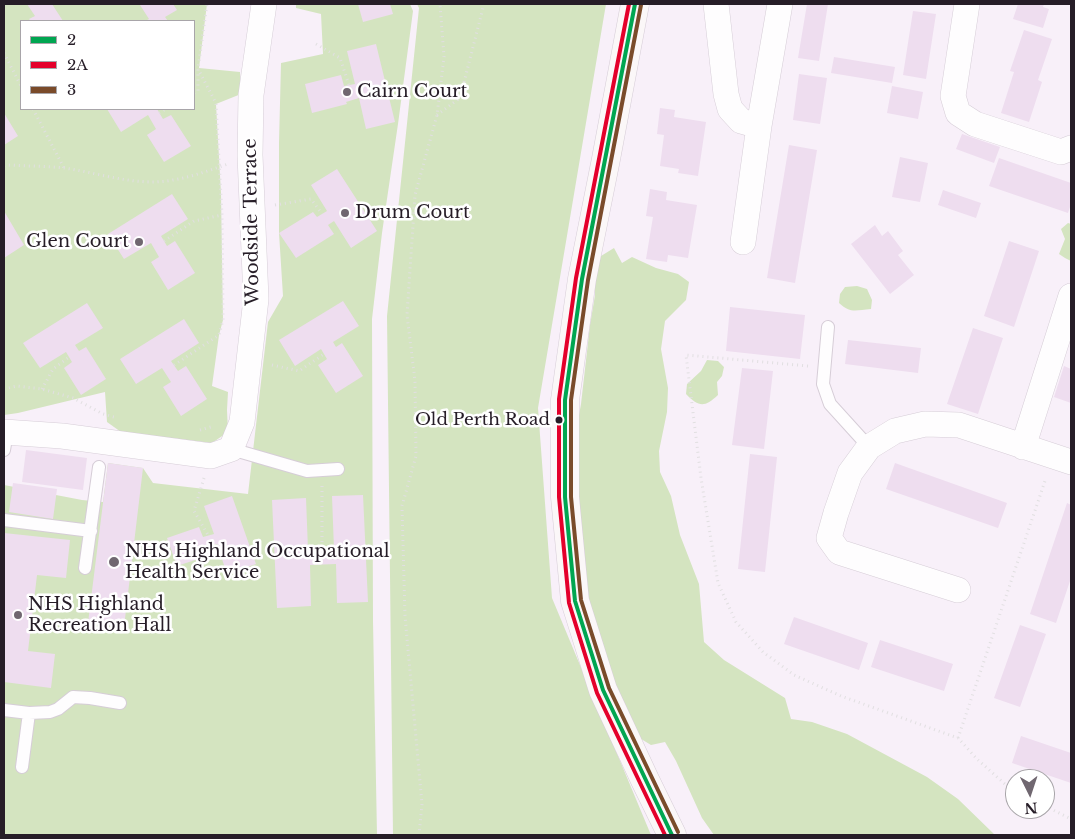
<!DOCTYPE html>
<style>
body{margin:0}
#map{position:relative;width:1075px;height:839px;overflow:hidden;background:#f8f0f9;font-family:"Libre Baskerville",serif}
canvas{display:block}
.frame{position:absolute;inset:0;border:5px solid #261d27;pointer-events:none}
.legend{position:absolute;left:20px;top:20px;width:175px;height:90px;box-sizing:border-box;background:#fff;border:1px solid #a8a5a9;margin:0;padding:6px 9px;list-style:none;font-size:15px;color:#261d27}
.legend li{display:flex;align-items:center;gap:10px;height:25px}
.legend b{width:25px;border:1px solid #a8a5a9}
.north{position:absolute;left:1005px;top:769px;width:50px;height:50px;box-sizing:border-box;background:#fff;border:1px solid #a8a5a9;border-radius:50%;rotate:176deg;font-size:14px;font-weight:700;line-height:20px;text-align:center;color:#261d27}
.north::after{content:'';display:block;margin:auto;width:18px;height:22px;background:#706770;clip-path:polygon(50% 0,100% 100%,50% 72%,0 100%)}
</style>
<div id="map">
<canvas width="1075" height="839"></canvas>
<div class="frame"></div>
<ul class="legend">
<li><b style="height:6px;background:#00a651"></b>2</li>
<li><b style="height:6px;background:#e4002b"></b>2A</li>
<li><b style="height:6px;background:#7a4b2a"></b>3</li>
</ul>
<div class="north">N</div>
</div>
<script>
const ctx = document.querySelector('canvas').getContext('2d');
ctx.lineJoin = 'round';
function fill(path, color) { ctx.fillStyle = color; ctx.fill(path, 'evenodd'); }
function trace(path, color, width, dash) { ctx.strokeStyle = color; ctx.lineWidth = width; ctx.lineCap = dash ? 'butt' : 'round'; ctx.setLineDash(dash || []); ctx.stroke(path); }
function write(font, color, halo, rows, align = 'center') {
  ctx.font = font + ' "Libre Baskerville",serif'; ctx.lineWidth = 5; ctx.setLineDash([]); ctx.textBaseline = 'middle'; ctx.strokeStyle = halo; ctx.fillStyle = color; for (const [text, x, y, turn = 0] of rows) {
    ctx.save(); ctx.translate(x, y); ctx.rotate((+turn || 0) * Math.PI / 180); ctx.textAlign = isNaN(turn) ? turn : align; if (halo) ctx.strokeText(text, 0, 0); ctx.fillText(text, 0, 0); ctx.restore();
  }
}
fill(new Path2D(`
 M4,4H207L199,68L240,72L241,94L216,104L221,193L223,320L219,335L212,386L228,392L227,410L228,432L212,443L121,432L107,422L105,392L18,413L4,415ZM21,21H194V109H21Z
 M296,4H410L413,11L398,124L382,233L372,319L373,621L377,835H4V485L82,500L103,502L108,463L143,468L153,483L248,494L268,322L283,296L279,233V143L281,63L323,54L321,14L296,8Z
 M417,4H606L538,408L552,598L651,835H393L387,316L419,8Z
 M1068,223L1071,224V261L1065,258L1059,254L1065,239L1061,229Z
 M614,248L622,263L632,257L656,268L678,274L689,282L686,300L665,321L661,349L668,388L667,412L659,451L660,472L671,496L680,535L699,584L704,642L724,660L785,698L791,719L812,722L847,734L927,777L958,799L994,834L997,835H714L702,818L676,761L665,742L651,745L623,728L594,663L569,471L581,404L590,325L595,295V275L601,256Z
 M857,286L867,289L872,300L871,309C856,310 851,314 839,303L840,294L845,287Z
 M707,360L718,361L724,367L722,376L717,382L718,395C704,408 699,407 686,394L687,384L701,371Z`), '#d4e4c0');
fill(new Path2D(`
 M27,4H52L63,21H31L29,19L35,16Z
 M142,4H173L177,10L165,17L168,21H145L149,19L140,5Z
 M358,4H390L393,14L363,22Z
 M807,4H828L819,61L798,58Z
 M1018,4H1044L1043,7L1049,9L1043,28L1013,19Z
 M913,11L936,14L926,79L903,75Z
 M1024,30L1052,39L1038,80L1042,82L1029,122L1001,113L1014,72L1010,71Z
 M376,44L395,122L366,129L359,98L346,102L347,104L312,113L305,84L341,75L344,86L355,84L347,51Z
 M834,57L895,67L892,83L831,73Z
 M799,74L827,78L820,124L793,120Z
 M892,86L923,92L918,119L887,113Z
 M660,108L675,110L674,117L706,122L698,176L678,173L679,169L660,166L664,135L657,134Z
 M107,109H157L163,119L171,115L191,146L164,162L147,135L156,129L148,115L121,132Z
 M4,113L18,136L4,145Z
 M962,134L1000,147L994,163L956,149Z
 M789,145L817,150L795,283L767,278Z
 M900,157L928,163L920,202L892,197Z
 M999,158L1071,183V204L1068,213L989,186Z
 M337,169L377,231L351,248L334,221L328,225L334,234L296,258L279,233L313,212L317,217L327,211L311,185Z
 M650,189L667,192L666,200L697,205L688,258L668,255L667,262L646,259L653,217L646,216Z
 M943,190L981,203L976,218L938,205Z
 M172,194L188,219L161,236L167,246L175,241L195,273L168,290L151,262L159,257L151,243L124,259L108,234Z
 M4,211L24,245L4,258Z
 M875,225L882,236L888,231L903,251L898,255L914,275L890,294L851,244Z
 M1009,241L1039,251L1014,327L984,316Z
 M343,301L359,326L333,342L336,347L342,343L363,376L336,393L318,365L327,359L321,349L295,366L279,340Z
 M87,303L103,328L75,345L79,351L86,347L106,379L81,395L64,368L72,362L66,352L40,368L23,343Z
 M730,307L805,315L800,359L726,351Z
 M184,319L199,343L171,361L178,371L186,366L207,399L181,416L163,387L171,382L162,368L136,384L120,359Z
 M973,328L1003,338L978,414L947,404Z
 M848,340L921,348L918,373L845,364Z
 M1064,366L1071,369V403L1054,397Z
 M742,368L773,371L764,449L732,445Z
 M26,450L87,458L83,490L22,482Z
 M750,454L777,457L765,572L738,569Z
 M108,463L143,468L124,627L88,623Z
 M895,463L1007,503L998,528L886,489Z
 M13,483L57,489L53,519L9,512Z
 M363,495L368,602L337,603L336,564L310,565L311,606L277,608L272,500L306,498L308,550L334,549L332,496Z
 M232,496L256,564L227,574L217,544L210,546L213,554L177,566L167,538L199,527L203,537L214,534L204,506Z
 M1067,503L1071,505V578L1056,623L1030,614Z
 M4,533L70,540L66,578L37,575L28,651L55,654L51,688L4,682Z
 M794,617L868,643L859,670L784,644Z
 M1020,625L1046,634L1020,707L994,698Z
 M880,640L953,664L944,691L871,667Z
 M1021,736L1071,753V783L1012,763Z`), '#eeddef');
const lane = new Path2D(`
 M828,327L823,384L830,404L869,447
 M231,449L307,471L338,469
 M4,450L7,432
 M4,520L91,531
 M85,568L99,467
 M4,710L29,713L22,767
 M29,713L50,712L58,709L73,697L90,698L120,703`);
const street = new Path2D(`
 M716,4L726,94L730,109L741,121L759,126L780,4
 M967,4L953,96L958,113L975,124L1061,152L1071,148
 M743,242L759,126
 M4,432L62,436L211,456L231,449L242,422L256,299L250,155L251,95L264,4
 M1023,447L1071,296
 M958,590L839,552L829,538L836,513L850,473L869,447L895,431L925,424L959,425L1071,462`);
const secondary = new Path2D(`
 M635,4L606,159L582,279L565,400V497L575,601L603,690L645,780L672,835`);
trace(lane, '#d6cdd7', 14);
trace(street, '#d6cdd7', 26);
trace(secondary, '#d6cdd7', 29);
trace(new Path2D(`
 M316,44L340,58L349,85
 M4,53L21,86
 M194,93L198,91V69L207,4
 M33,109L64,168
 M159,113L166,109
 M437,115L460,98L484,4
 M4,166L7,165C26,166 45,166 64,168C100,173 137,187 173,180C192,177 210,170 228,164
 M275,205L311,199L322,214
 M164,241L194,221L222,215L216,103L198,69
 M174,365L219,335L223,320L222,215
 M272,365L299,371L324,354
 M808,366L686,355L701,478L718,583L736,622L763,652L794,675L841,696L958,738L977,759L1006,785L1015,790
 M4,389L17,386L42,389L73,398L103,414L114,417
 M42,389L53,369L69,357
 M200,430L214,426
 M204,478L194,511L208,535
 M322,486V550
 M958,738L1046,478
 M1045,806L1071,819
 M419,835L422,804L405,616L402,506L416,456L415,381L407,315L415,195L437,115L444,57L440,4`), '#e1dfe1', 3, [1, 4]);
trace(lane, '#fefdfe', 12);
trace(street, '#fefdfe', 25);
trace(secondary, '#fbf7f8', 28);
trace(new Path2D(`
 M635,4L582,279L565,400V497L575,601L603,690L672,835`), '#00a651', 4);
trace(new Path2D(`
 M629,4L576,278L559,399V497L569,603L597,693L665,835`), '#e4002b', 4);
trace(new Path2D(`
 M641,5L588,280L571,400V497L581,600L609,688L678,832`), '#7a4b2a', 4);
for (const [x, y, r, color] of [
 [347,92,5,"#706770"],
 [345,213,5,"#706770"],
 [139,242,5,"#706770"],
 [559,420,4.5,"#261d27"],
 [114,562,6,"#706770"],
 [18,615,5,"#706770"]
]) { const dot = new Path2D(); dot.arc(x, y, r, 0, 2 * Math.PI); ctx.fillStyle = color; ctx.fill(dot); trace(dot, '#fff', 2); }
write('17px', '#261d27', '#fff', [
 ["Old Perth Road",550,420]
], 'right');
write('18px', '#261d27', '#fff', [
 ["Cairn Court",357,92],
 ["Drum Court",355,213],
 ["Glen Court",129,242,"right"],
 ["NHS Highland Occupational",125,552],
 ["Health Service",125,573],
 ["NHS Highland",28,605],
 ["Recreation Hall",28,626]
], 'left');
write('18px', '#261d27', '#fff', [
 ["Woodside Terrace",252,222,-91]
]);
</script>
